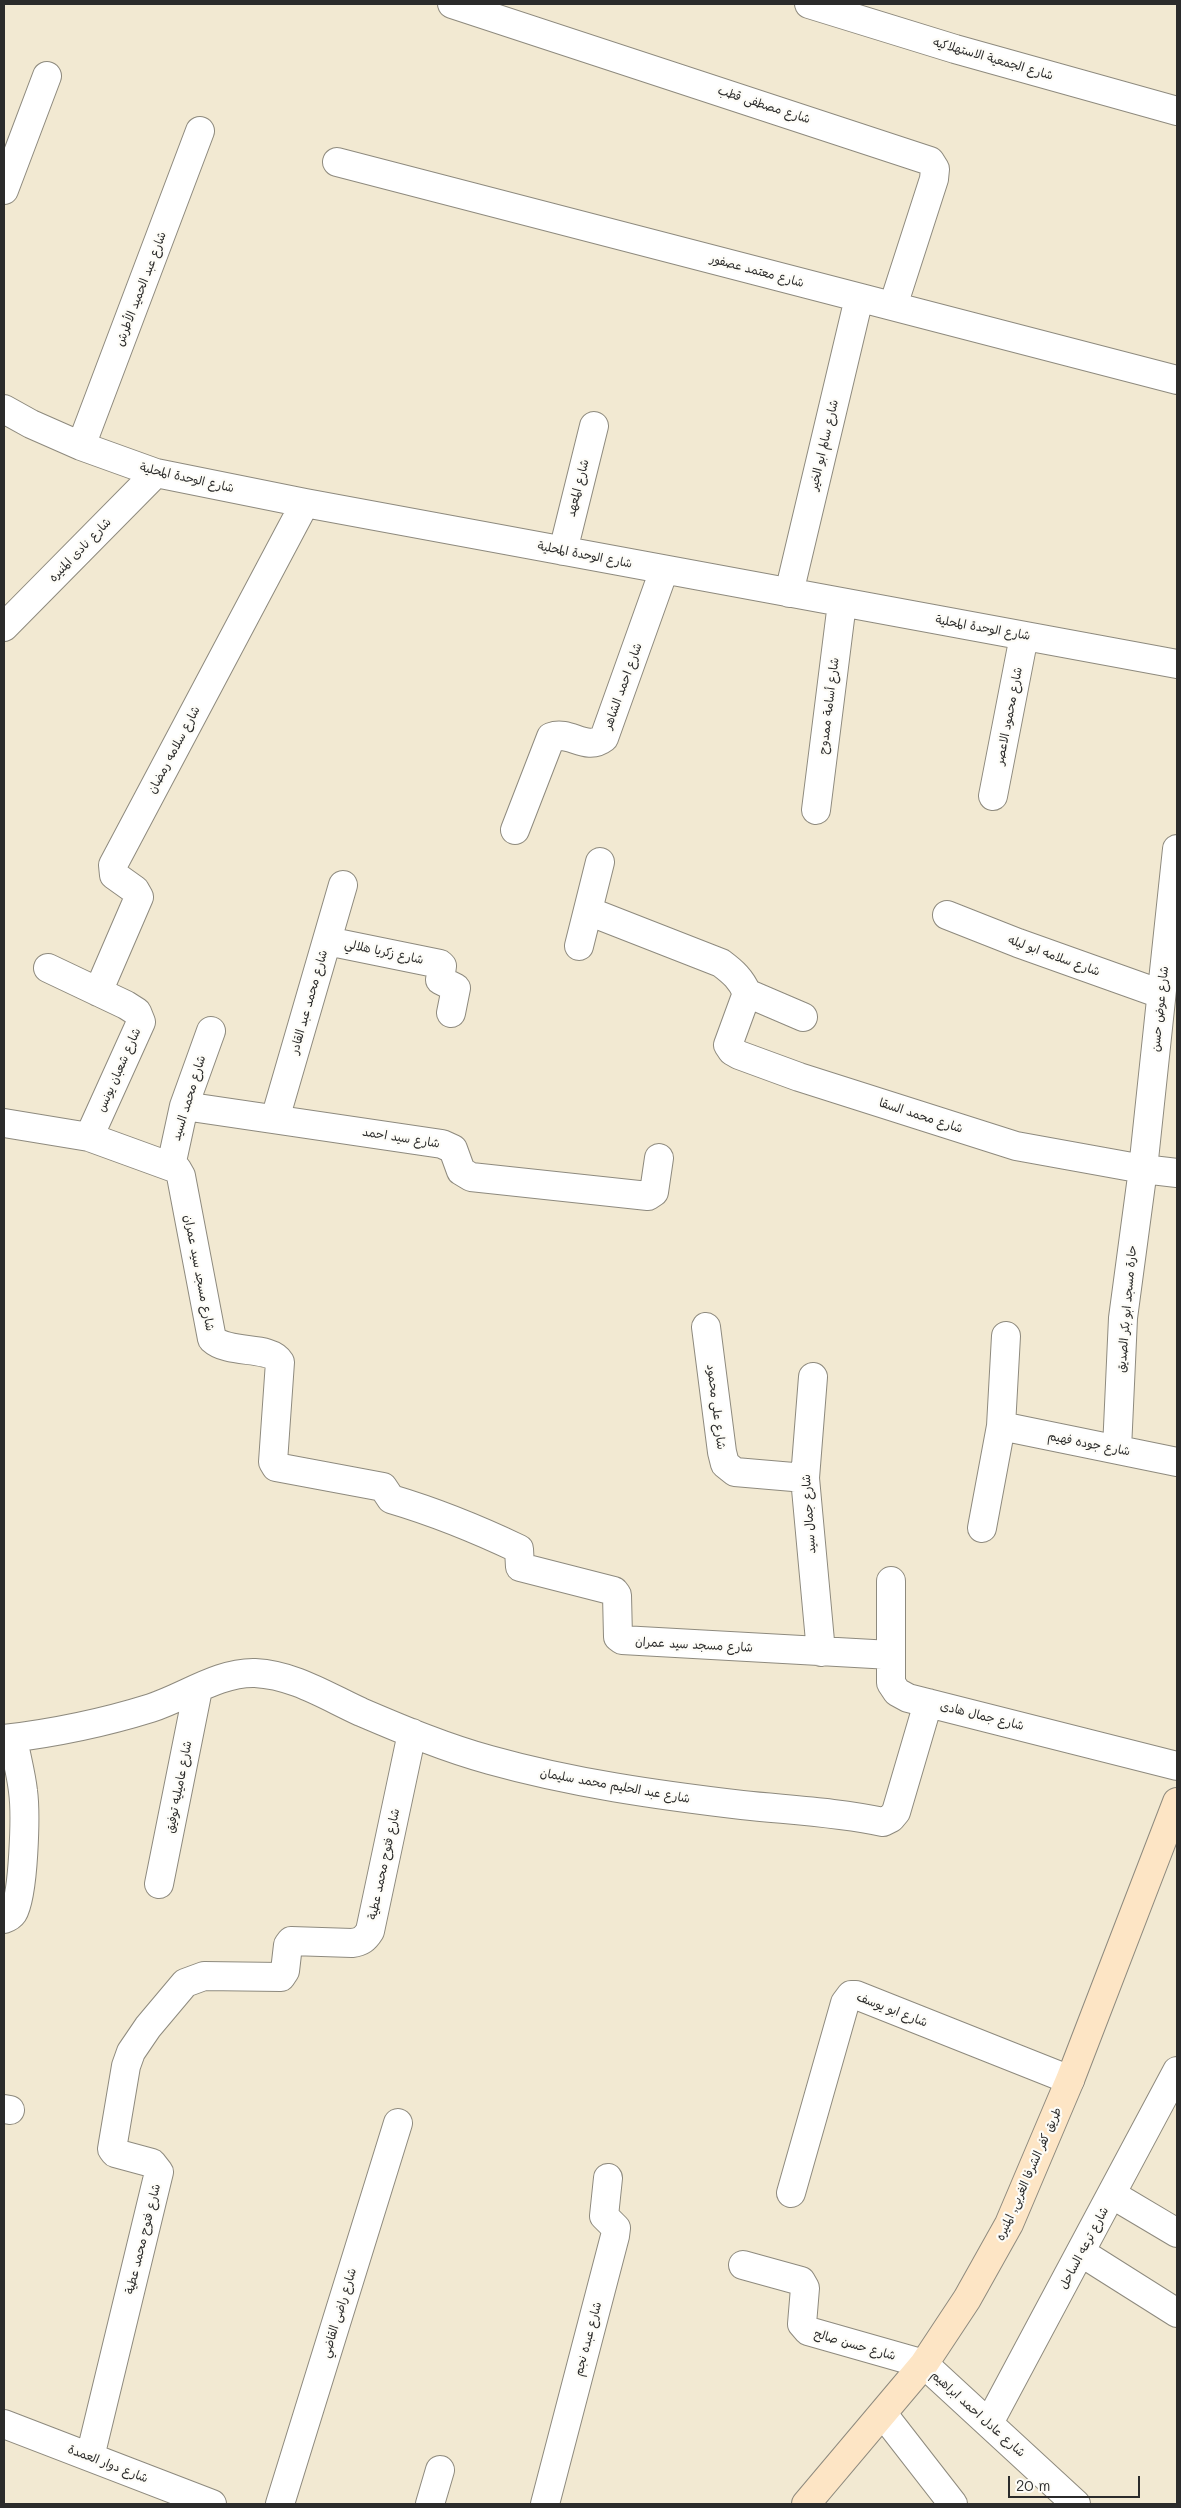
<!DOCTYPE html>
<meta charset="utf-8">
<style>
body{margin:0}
#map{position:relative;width:1181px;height:2508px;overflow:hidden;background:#f2e9d2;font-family:Mali,sans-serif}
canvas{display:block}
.frame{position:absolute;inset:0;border:5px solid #2b2b2b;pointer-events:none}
.scale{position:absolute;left:1008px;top:2476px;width:132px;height:22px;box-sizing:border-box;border:2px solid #2b2b2b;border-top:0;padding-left:6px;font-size:15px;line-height:18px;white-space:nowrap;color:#2b2b2b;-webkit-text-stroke:4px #fdfcf7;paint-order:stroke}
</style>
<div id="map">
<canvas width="1181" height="2508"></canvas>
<div class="frame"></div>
<div class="scale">20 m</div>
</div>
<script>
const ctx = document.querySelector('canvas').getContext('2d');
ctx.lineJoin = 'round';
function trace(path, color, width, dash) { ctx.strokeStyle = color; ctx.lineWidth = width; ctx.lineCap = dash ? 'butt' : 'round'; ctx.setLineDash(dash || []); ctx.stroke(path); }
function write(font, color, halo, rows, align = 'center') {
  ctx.font = font + ' Mali,"Playpen Sans Arabic",sans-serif'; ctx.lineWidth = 4.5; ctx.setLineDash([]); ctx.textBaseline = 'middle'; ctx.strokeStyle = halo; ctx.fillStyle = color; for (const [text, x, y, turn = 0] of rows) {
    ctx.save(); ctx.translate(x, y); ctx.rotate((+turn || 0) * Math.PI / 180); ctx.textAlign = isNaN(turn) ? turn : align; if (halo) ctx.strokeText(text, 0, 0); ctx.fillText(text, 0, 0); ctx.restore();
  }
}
const street = new Path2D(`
 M452,4L930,161L935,169L934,179L893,306
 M809,4L955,49L1177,111
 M337,162L1177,380
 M4,190L47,76
 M4,409L31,424L81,446L156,473L305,503L1177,664
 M81,446L200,131
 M563,551L594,426
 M789,593L859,298
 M4,627L156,473
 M993,796L1024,636
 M816,810L842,603
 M515,830L551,737C570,730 586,752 604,738L664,570
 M588,911L721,963C733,972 741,979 747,993L728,1045L732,1051L739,1055L799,1077L1016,1146L1143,1169L1177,1173
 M947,915L1018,943L1161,994
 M327,941L440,964L442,966L440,980L456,988L451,1013
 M579,946L600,862
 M48,968L126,1005L137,1012L141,1022L89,1137
 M98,992L139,897L135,890L114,875L113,865L305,503
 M747,993L803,1017
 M184,1106L442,1144L453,1149L461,1171L471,1177L648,1196L654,1192L659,1158
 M275,1119L343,885
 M4,1123L89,1137L177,1169L181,1176L212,1339C229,1355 270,1345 280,1362L273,1462L276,1467L383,1487L391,1499C435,1512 477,1529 519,1549L520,1567L614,1591L617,1595L618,1637L622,1640L891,1655
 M171,1166L184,1106L211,1031
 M706,1327L722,1452L725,1464L735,1472L805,1478
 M813,1377L805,1478L821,1652
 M1001,1426L1177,1462
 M1117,1449L1123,1318L1143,1169L1177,849
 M982,1528L1001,1426L1006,1336
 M891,1581V1683L897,1692L908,1698L1177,1766
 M4,1739C54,1733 103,1723 151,1708C185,1697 219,1672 255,1673C294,1675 326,1696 361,1712C403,1730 446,1748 490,1760C572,1783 657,1795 742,1805C788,1810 837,1812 883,1822L891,1818L896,1812L928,1703
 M159,1884L198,1689
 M4,1919C7,1918 11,1916 13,1913C24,1895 26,1813 23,1791C21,1773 16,1756 13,1738
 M4,2109L10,2110
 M791,2193L845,2003L851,1995H856L1070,2080
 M1113,2195L1177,2233
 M1082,2253L1177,2313
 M743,2265L801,2281L805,2288L802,2324L808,2331L924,2364L1076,2504
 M883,2414L953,2504
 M989,2423L1177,2071
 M4,2424L212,2504
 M90,2457L159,2172L152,2163L115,2153L112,2149L126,2066L131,2052L148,2027L185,1983L204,1976L281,1977L285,1971L288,1945L291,1941L352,1943C361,1942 365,1939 370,1931L412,1733
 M280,2504L398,2123
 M430,2504L440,2470
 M545,2504L615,2236L616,2228L604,2216L608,2178`);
const secondary = new Path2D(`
 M806,2504L924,2364L967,2299L1009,2224L1070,2080L1177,1802`);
trace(street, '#8e8a7e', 30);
trace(secondary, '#8e8a7e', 30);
trace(street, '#fff', 28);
trace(secondary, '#fde5c5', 28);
write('12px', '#2b2b2b', '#fdfcf7', [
 ["شارع الجمعية الاستهلاكيه",993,59,16],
 ["شارع مصطفى قطب",764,105,18],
 ["شارع معتمد عصفور",757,271,15],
 ["شارع عبد الحميد الأطرش",141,289,-69],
 ["شارع سالم ابو الخير",824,445,-77],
 ["شارع الوحدة المحلية",187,478,13],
 ["شارع المعهد",578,488,-76],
 ["شارع نادى المنيره",80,550,-46],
 ["شارع الوحدة المحلية",585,555,11],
 ["شارع الوحدة المحلية",983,628,10],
 ["شارع احمد الشاهر",623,686,-70],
 ["شارع أسامة ممدوح",829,706,-83],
 ["شارع محمود الاعصر",1009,716,-79],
 ["شارع سلامه رمضان",174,750,-62],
 ["شارع زكريا هلالي",384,952,12],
 ["شارع سلامه ابو ليله",1054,956,20],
 ["شارع محمد عبد القادر",309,1002,-74],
 ["شارع عوض حسن",1160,1009,-84],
 ["شارع شعبان يونس",119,1070,-66],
 ["شارع محمد السيد",189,1098,-73],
 ["شارع محمد السقا",921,1116,18],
 ["شارع سيد احمد",401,1138,9],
 ["شارع مسجد سيد عمران",199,1273,79],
 ["حارة مسجد ابو بكر الصديق",1127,1309,-85],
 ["شارع على محمود",716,1407,83],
 ["شارع جوده فهيم",1089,1444,11],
 ["شارع جمال سيد",809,1514,-94],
 ["شارع مسجد سيد عمران",694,1645,3],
 ["شارع جمال هادى",982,1716,14],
 ["شارع عبد الحليم محمد سليمان",615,1786,10],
 ["شارع عاميليه توفيق",179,1787,-79],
 ["شارع فتوح محمد عطية",384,1864,-78],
 ["شارع ابو يوسف",892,2010,21],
 ["طريق كفر الشرفا الغربى, المنيره",1029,2174,-66],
 ["شارع فتوح محمد عطية",143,2239,-76],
 ["شارع ترعه الساحل",1084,2248,-62],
 ["شارع راضى القاضي",339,2313,-73],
 ["شارع عبده نجم",588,2339,-75],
 ["شارع حسن صالح",855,2345,16],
 ["شارع عادل احمد ابراهيم",978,2414,42],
 ["شارع دوار العمدة",108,2464,21]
]);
</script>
